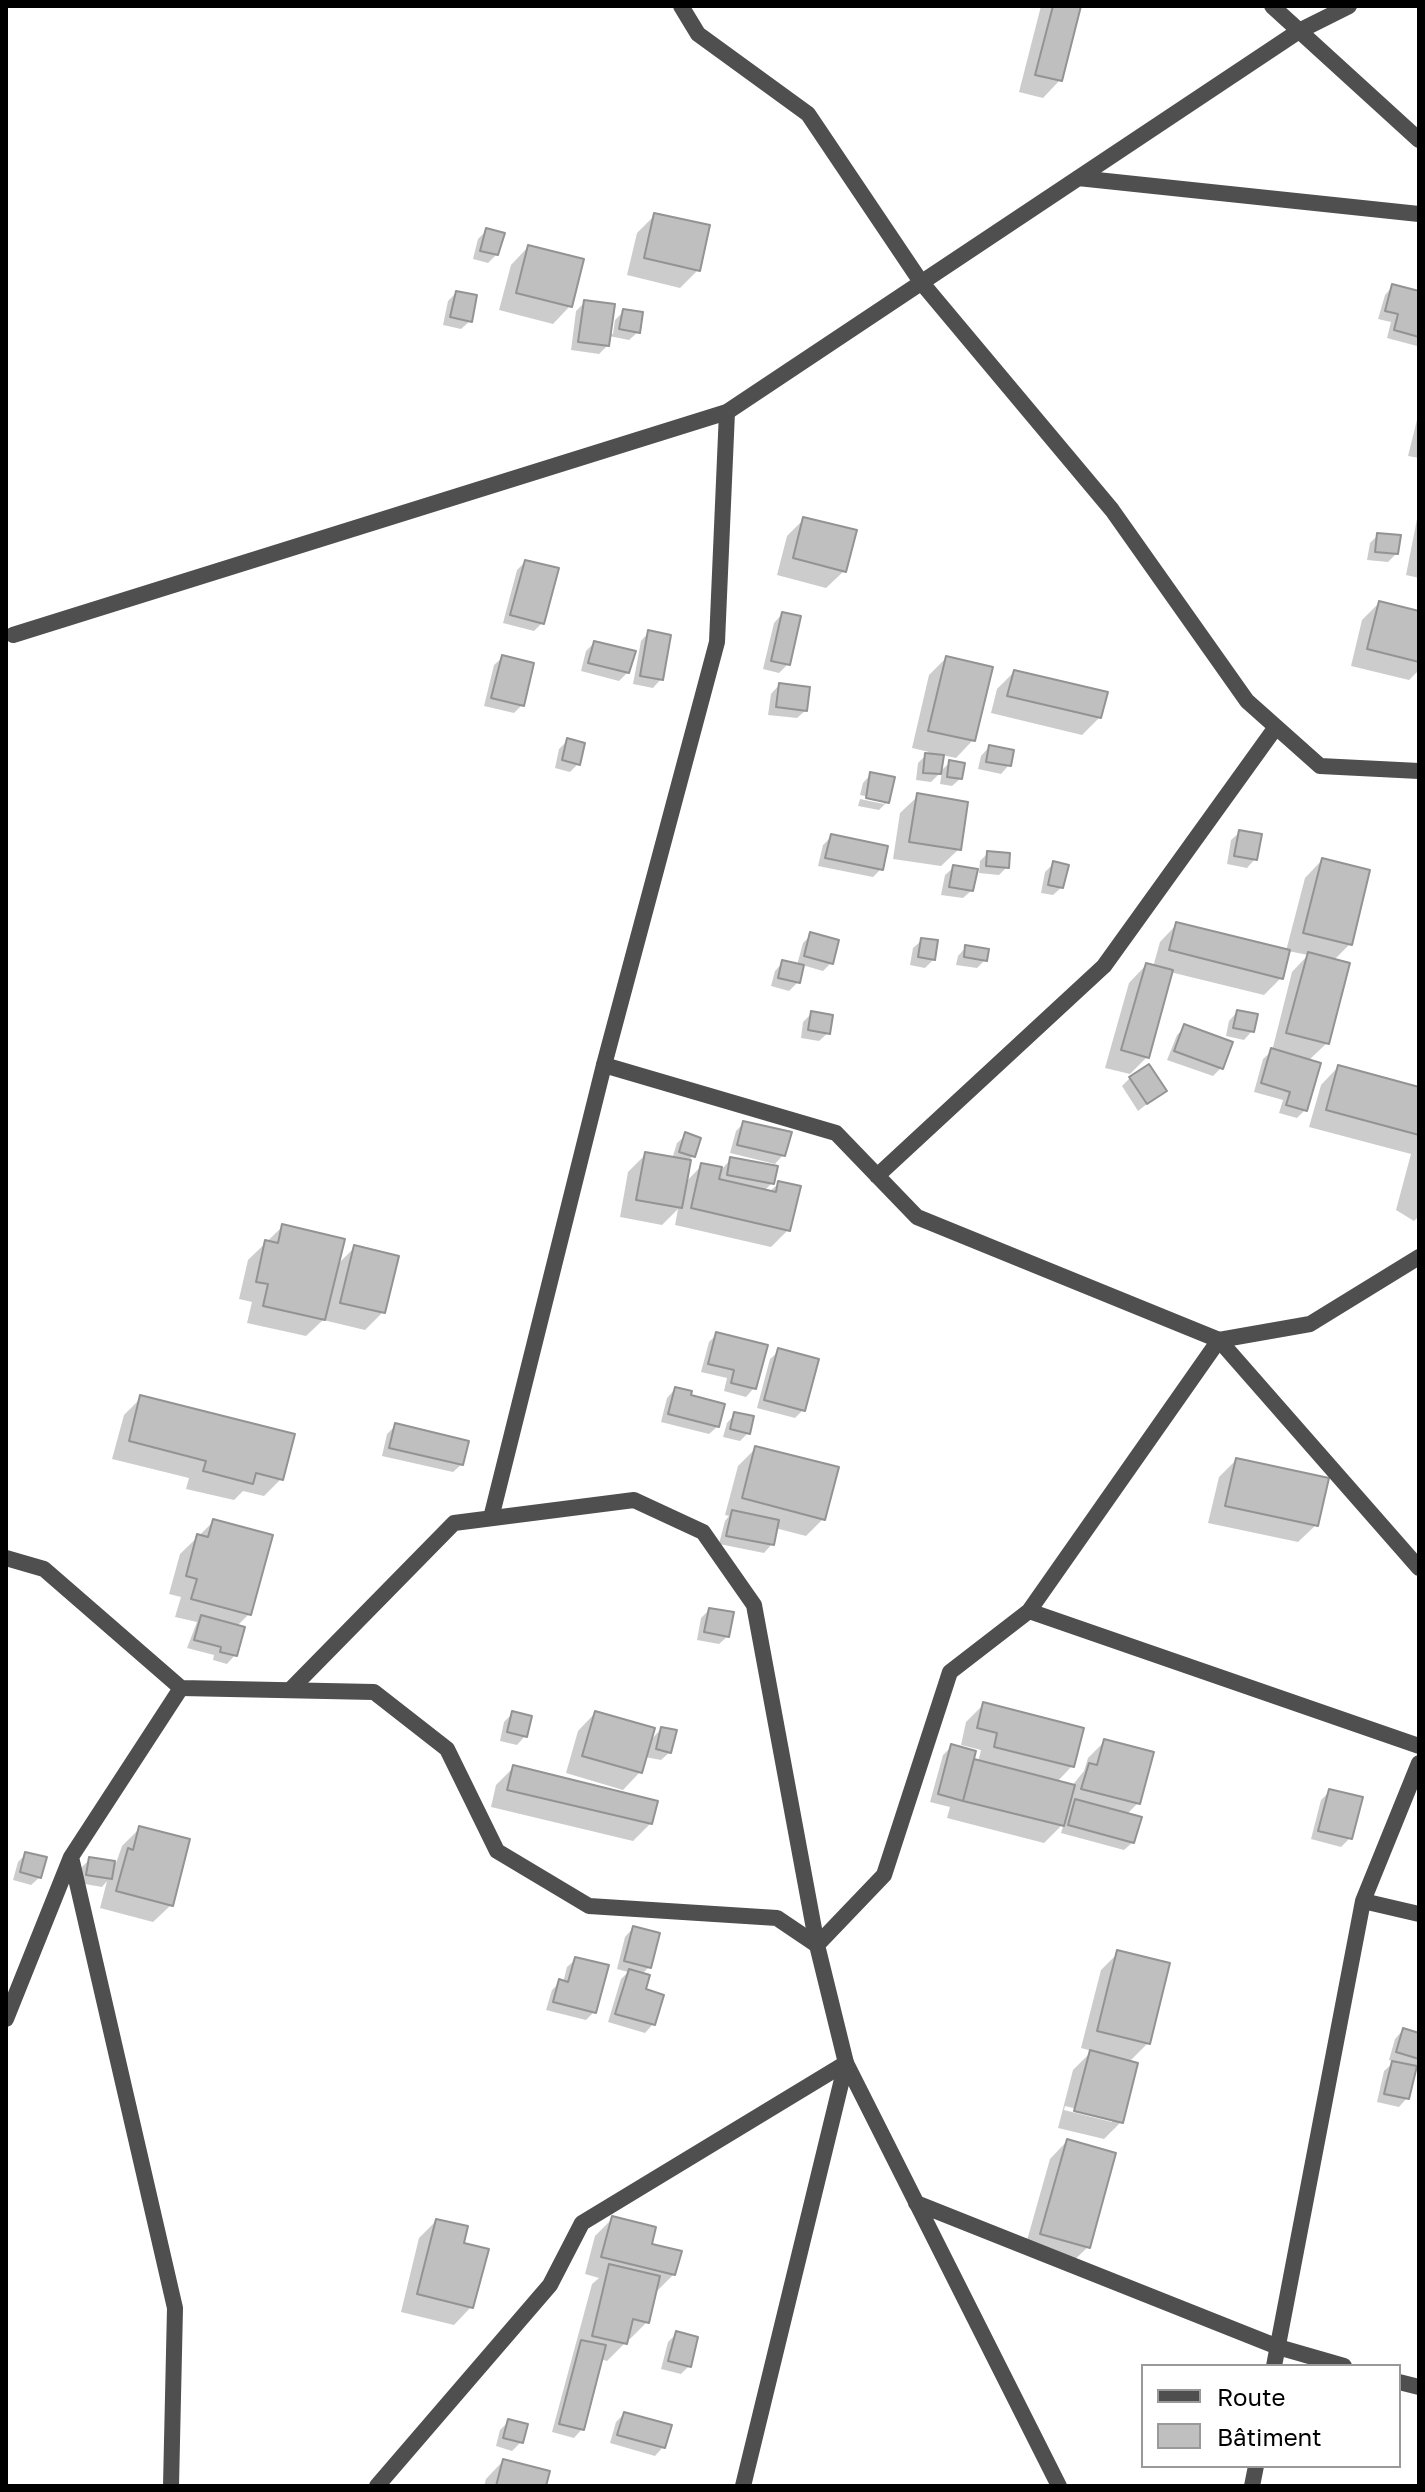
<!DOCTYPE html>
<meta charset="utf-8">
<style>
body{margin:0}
#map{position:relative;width:1425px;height:2492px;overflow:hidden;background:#fff;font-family:"Golos Text",sans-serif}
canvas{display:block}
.frame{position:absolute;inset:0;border:8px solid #000;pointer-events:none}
.legend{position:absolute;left:1141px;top:2364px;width:260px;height:104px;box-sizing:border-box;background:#fff;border:2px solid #999;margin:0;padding:10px 14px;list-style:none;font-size:24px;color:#000}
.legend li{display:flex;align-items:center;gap:16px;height:40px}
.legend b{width:40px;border:2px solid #999}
</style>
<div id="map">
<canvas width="1425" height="2492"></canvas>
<div class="frame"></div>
<ul class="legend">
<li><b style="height:10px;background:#4f4f4f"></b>Route</li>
<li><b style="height:22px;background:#bfbfbf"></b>Bâtiment</li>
</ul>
</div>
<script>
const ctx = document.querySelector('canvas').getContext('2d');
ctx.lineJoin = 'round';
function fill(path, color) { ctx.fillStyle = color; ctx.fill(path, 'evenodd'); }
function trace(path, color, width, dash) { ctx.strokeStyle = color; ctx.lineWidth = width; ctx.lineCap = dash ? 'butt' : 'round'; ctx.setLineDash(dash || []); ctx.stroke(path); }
fill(new Path2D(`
 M1041,6H1079L1060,80L1043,98L1019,92Z
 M655,215L698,270L680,288L627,275L637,233Z
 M486,231L497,254L488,263L473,259L478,239Z
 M528,247L570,306L553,324L499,310L511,265Z
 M1393,286L1419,293L1417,346L1387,338L1391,322L1378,319L1385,295Z
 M456,293L470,321L461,329L443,325L448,301Z
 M585,302L609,333L613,334L615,320L624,311L638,332L629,340L609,336L608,345L599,354L571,350L576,311Z
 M1419,412V458L1408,456Z
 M1419,509V578L1406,575Z
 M804,519L844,571L826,588L777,575L787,536Z
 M1378,535L1396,554L1388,562L1367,560L1370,543Z
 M525,562L542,623L534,631L503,623L517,570Z
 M1379,603L1419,613V670L1409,680L1351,666L1362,620Z
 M782,614L788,664L779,673L763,669L774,623Z
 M649,632L661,679L653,688L633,684L641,641Z
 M594,643L628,672L619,681L581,671L586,651Z
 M503,657L522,705L514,713L484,706L494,665Z
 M946,658L973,740L956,758L942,755L940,772L950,762L961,778L952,786L940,784L942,771L931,782L916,780L918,763L929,752L912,748L929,675Z
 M1014,672L1100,717L1082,735L991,713L997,689Z
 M779,685L806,710L797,718L768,715L771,694Z
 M568,740L578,764L570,772L555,768L559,749Z
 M989,747L1009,765L1001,774L978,769L981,756Z
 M871,774L887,802L879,810L858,806L860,799L884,804V800L860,795L863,783Z
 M918,796L959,849L941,866L893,859L900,813Z
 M1240,832L1255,859L1247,868L1227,864L1231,840Z
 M832,836L881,869L873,877L818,866L823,845Z
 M988,853L1007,867L999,875L979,873L980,861Z
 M1322,860L1350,944L1333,961L1327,1043L1308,1061L1305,1110L1297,1118L1279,1113L1283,1100L1254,1092L1263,1059L1272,1051L1292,972L1308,955L1288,951L1281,978L1264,995L1170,972L1147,1057L1130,1074L1105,1068L1129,983L1146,965L1153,967L1160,942L1177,924L1286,951L1305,878Z
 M1054,863L1062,887L1053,895L1041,893L1045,872Z
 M954,867L972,890L963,898L941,895L945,875Z
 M811,935L831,963L823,971L802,965L798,982L789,991L771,986L775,971L783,962L797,965L803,943Z
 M922,940L933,960L925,968L910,965L913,948Z
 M966,947L985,960L977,968L956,965L958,956Z
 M1237,1012L1252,1031L1244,1040L1226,1036L1229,1021Z
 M812,1013L828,1033L819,1041L801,1038L803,1022Z
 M1185,1027L1221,1068L1213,1076L1167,1060L1177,1035Z
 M1338,1067L1419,1090V1216L1414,1221L1396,1210L1411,1154L1309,1127L1321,1085Z
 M1130,1078L1164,1091L1138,1111L1122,1086Z
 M744,1123L783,1155L775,1164L730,1153L736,1131Z
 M686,1135L693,1156L689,1160L685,1183L702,1165L722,1169L731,1159L772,1183L764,1191L769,1192L779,1183L788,1230L771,1247L675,1225L678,1209L662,1225L620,1217L628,1172L646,1154L672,1159L677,1143Z
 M282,1227L336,1266L355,1247L383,1312L365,1330L323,1320L306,1336L247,1323L252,1302L239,1299L248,1260Z
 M717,1334L754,1388L746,1397L724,1391L727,1378L701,1372L709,1342Z
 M779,1351L803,1410L795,1418L757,1408L770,1359Z
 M675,1389L689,1397L718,1426L709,1434L661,1422L667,1398Z
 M141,1398L281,1479L264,1496L243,1491L234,1500L186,1489L189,1478L112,1459L124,1415Z
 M735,1414L748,1433L740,1441L723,1437L727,1423Z
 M396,1425L462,1464L453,1472L382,1456L387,1434Z
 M756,1448L823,1519L806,1536L775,1528L772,1544L764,1553L719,1544L725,1521L729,1516L725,1515L738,1466Z
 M1236,1460L1316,1525L1298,1542L1208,1523L1219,1477Z
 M214,1521L249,1614L236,1627L235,1655L227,1664L213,1660L214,1655L187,1648L197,1622L175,1617L181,1597L169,1594L180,1554Z
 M709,1610L728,1636L719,1644L697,1640L701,1618Z
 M984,1704L1072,1766L1056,1783L1071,1787L1084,1771L1088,1758L1105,1741L1138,1803L1126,1815L1133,1842L1124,1850L1061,1833L1064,1823L1044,1843L947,1818L950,1807L930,1802L943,1755L951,1747L970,1766L974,1762H978L981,1750L961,1745L966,1722Z
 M595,1713L649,1742L661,1729L670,1752L661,1760L645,1757L640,1772L623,1790L566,1773L578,1731Z
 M512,1714L525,1736L517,1745L500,1741L504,1722Z
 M513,1768L651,1823L633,1841L491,1807L496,1785Z
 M1330,1791L1350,1838L1341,1847L1311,1839L1321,1800Z
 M139,1829L171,1905L153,1922L100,1908L107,1881L102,1887L79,1883L82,1867L90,1859L116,1863L122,1846Z
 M26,1854L40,1877L31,1885L13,1880L18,1862Z
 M633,1928L649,1967L642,1974L643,1991L653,2024L645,2033L608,2022L621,1979L628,1972L617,1969L625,1937Z
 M1118,1953L1148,2043L1129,2062L1121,2122L1104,2139L1058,2128L1073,2070L1092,2051L1081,2048L1101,1970ZM1065,2106L1112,2118V2122L1064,2110Z
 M576,1959L594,2012L586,2020L546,2010L552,1990L560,1982L563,1983L567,1967Z
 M1403,2030L1419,2035V2069L1414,2068L1407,2098L1399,2107L1377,2102L1384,2071L1394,2062L1389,2060L1395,2039Z
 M1067,2141L1088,2247L1070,2264L1024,2251L1050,2159Z
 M613,2218L649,2245L674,2274L656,2292L647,2322L630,2339H626L625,2343L607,2361L600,2359L582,2429L574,2438L552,2432L592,2284L599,2278L585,2274L595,2236Z
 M436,2221L462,2244L471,2307L454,2325L401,2312L419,2238Z
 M677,2333L689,2366L681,2374L661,2369L668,2342Z
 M624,2414L663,2447L655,2456L610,2443L616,2422Z
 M509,2421L521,2442L512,2451L496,2446L500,2430Z
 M503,2461L544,2486H484L486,2479Z`), '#0003');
const building = new Path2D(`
 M1053,6H1081L1062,81L1035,75Z
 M654,213L710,225L700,271L644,258Z
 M486,228L505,233L498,255L480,251Z
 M528,245L584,259L572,307L516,293Z
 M1392,284L1419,291V337L1394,330L1398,314L1385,311Z
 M456,291L477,295L472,322L450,317Z
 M584,300L615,304L609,346L578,342Z
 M623,309L643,312L640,333L619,329Z
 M803,517L857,530L846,572L793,558Z
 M1377,533L1401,535L1398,554L1375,552Z
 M525,560L559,568L544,624L510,615Z
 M1379,601L1419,611V662L1367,649Z
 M782,612L801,616L790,665L771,661Z
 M648,630L671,635L663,680L640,676Z
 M594,641L636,651L629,673L588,663Z
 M502,655L534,663L524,706L491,698Z
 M946,656L993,667L975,741L928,731Z
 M1014,670L1108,692L1101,718L1007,696Z
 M779,683L810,687L807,711L776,707Z
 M567,738L585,743L580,765L562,760Z
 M989,745L1014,750L1011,766L986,762Z
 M925,753L944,755L941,774L923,773Z
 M949,760L965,763L962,779L947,777Z
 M870,772L895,777L889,803L866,798Z
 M917,793L968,802L961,850L909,842Z
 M1239,830L1262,834L1257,860L1234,856Z
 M831,834L888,846L883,870L825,858Z
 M987,851L1010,853L1009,868L986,866Z
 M1322,858L1370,870L1352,945L1303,933Z
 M1053,861L1069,865L1063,888L1048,885Z
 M953,865L978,869L973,891L949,887Z
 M1176,922L1290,950L1283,979L1169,950Z
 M810,932L839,940L833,964L804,956Z
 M921,938L938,940L935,960L918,957Z
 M965,945L989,949L987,961L964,957Z
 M1308,952L1350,963L1329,1044L1286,1033Z
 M782,960L804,965L800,983L778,978Z
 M1146,963L1173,970L1149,1058L1121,1050Z
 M1237,1010L1258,1014L1254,1032L1233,1028Z
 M811,1011L833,1015L830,1034L808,1030Z
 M1184,1024L1233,1042L1223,1069L1174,1051Z
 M1271,1048L1321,1063L1307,1111L1286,1105L1290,1092L1261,1083Z
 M1149,1064L1167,1091L1147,1104L1129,1077Z
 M1338,1065L1419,1087V1135L1326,1110Z
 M743,1121L792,1132L785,1156L737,1145Z
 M685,1132L701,1138L695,1157L679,1152Z
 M645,1152L691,1160L682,1208L636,1200Z
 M730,1157L778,1166L774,1184L727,1175Z
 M701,1163L722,1167L719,1179L776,1192L778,1181L801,1186L790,1231L691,1208Z
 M282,1224L345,1239L325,1320L263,1306L268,1284L256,1282L265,1240L278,1243Z
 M354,1245L399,1256L385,1313L340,1303Z
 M716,1332L768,1345L756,1389L731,1383L734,1370L708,1364Z
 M778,1348L819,1359L805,1411L764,1400Z
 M675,1387L692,1391L691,1395L725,1404L719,1427L668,1414Z
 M140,1395L295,1434L283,1480L256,1473L253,1484L203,1471L206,1461L129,1441Z
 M734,1412L754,1416L750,1434L730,1429Z
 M395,1423L469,1441L463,1465L389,1448Z
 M755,1446L839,1467L825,1520L742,1498Z
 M1236,1458L1329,1478L1318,1526L1225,1506Z
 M732,1510L779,1520L774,1545L726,1536Z
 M213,1519L273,1535L251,1615L191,1599L197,1579L186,1576L197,1534L208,1537Z
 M709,1608L734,1612L729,1637L704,1632Z
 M201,1615L245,1627L237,1656L220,1652L221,1647L194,1640Z
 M983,1702L1084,1728L1074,1767L994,1747L997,1733L977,1728Z
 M512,1711L532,1716L527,1737L507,1732Z
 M595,1711L655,1728L642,1773L582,1756Z
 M661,1727L677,1730L671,1753L656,1749Z
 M1104,1739L1154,1752L1140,1804L1081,1789L1089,1763L1097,1765Z
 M951,1744L976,1751L963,1801L938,1794Z
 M974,1759L1075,1785L1064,1826L963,1801Z
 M513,1765L658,1801L652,1824L507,1790Z
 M1329,1789L1363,1797L1352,1839L1318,1831Z
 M1075,1799L1142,1817L1134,1843L1068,1825Z
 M139,1826L190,1839L173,1906L116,1891L128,1848L133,1850Z
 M25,1852L47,1857L41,1878L20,1872Z
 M89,1857L115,1861L112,1879L86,1875Z
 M633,1926L660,1933L651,1968L624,1961Z
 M1117,1950L1170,1963L1150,2044L1097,2031Z
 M575,1957L609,1965L596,2013L553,2002L559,1979L568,1982Z
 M629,1969L650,1975L646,1989L664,1995L655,2025L615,2014Z
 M1403,2028L1419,2033V2059L1396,2052Z
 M1090,2050L1138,2063L1123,2123L1074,2111Z
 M1392,2061L1417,2066L1409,2099L1384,2094Z
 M1067,2139L1116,2153L1090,2248L1040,2234Z
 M612,2216L656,2227L652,2244L682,2251L675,2275L601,2257Z
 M436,2219L468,2226L464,2243L489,2249L473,2308L417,2294Z
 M609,2264L660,2276L649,2323L633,2319L627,2344L592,2336Z
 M676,2331L698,2337L691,2367L668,2361Z
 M581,2340L606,2345L584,2430L559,2424Z
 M624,2412L672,2425L665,2448L617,2435Z
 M508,2419L528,2424L523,2443L503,2438Z
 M503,2459L550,2471L546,2486H496Z`);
fill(building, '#bfbfbf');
trace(building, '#939393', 2);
trace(new Path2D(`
 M681,6L698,34L808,114L921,282L1112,510L1247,701L1320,766L1419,771
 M1078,178L1419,214
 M13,635L727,412L1299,31L1349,6
 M604,1065L836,1133L917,1217L1219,1340L1419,1568
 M877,1176L1104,966L1276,727
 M290,1690L454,1523L634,1500L703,1532L754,1605L817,1945
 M6,2019L71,1857
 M171,2486L175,2308L71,1857L181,1688
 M377,2486L550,2285L582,2223L846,2063`), '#4f4f4f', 16);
trace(new Path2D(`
 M1272,6L1419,140
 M491,1518L604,1065L717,642L727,412
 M6,1558L44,1569L181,1688L374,1692L447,1749L497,1851L589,1906L777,1918L817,1945L846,2063L1059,2486
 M1029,1611L1419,1746
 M1363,1901L1419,1914
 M817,1945L884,1875L950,1672L1029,1611L1219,1340L1310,1324L1419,1257
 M916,2203L1278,2347L1344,2366
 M1274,2366L1363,1901L1419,1763
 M1399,2382L1419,2387
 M743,2486L846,2063
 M1252,2486L1256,2466`), '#4f4f4f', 16);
</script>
